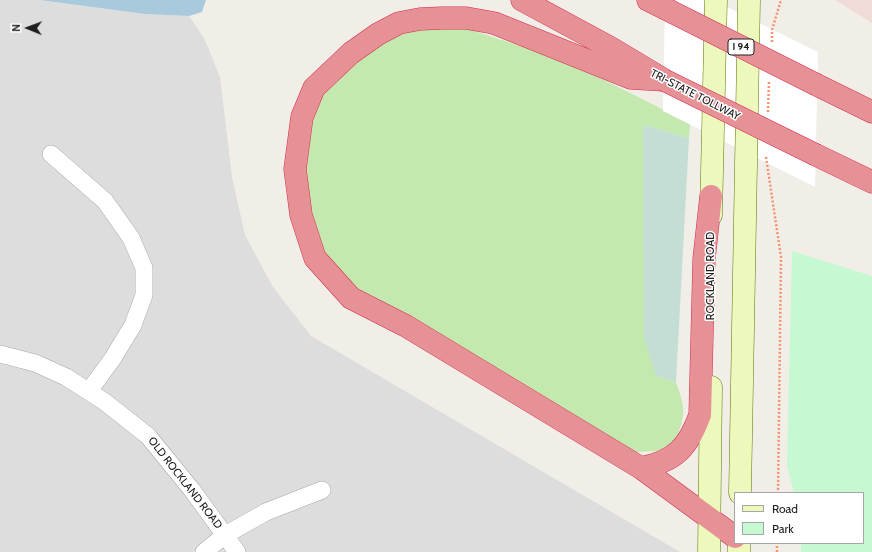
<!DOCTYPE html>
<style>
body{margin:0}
#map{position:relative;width:872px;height:552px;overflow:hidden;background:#f0eee7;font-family:Cabin,sans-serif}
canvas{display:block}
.legend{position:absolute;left:734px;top:492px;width:130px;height:52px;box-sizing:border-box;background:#fff;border:1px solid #a6a6a6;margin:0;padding:5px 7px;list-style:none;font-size:12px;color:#202020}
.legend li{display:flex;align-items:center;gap:8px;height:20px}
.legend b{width:20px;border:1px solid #a6a6a6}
.north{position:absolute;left:8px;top:8px;width:40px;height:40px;-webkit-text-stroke:3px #fff;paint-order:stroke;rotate:271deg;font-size:11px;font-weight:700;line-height:16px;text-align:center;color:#202020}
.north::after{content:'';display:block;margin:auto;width:14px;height:18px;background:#202020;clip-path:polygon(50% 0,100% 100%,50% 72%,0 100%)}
</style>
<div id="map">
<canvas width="872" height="552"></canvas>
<ul class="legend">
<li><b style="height:5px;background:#edf8bd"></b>Road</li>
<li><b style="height:11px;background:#c6f8d1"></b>Park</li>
</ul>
<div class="north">N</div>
</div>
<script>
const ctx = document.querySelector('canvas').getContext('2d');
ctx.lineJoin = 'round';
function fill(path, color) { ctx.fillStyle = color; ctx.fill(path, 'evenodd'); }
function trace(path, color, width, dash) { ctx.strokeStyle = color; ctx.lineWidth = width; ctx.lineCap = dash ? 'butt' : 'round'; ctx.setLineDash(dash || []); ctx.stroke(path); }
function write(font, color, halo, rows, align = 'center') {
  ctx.font = font + ' Cabin,sans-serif'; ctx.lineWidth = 3; ctx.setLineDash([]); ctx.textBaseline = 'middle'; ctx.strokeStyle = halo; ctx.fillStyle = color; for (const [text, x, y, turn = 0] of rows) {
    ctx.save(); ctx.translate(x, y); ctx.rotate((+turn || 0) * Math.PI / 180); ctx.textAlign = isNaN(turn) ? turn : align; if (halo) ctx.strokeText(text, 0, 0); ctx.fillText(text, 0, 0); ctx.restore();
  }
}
fill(new Path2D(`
 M0,0H40L145,14L189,16L204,38L220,77L232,177L245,235L273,287L311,336L680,552H0Z`), '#dedddd');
fill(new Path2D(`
 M835,0H872V23Z`), '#f0dbd7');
fill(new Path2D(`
 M456,25L566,61L690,123L689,138L643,125L656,376L676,382C686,410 686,416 674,443L657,451L617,453L351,291L319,257L302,197L318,85L399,32Z`), '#c4e9af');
fill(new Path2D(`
 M643,125L689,138L676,382L656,376L644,338Z`), '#c4ded6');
fill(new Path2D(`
 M792,251L872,276V552H801V543H863V493H794L787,466Z`), '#c6f8d1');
fill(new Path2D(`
 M40,0H206L202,12L189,16L145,14Z`), '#a9cadd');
fill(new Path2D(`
 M665,0H713L818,52L815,187L663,111Z`), '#fff');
const street = new Path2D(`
 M51,154L105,201L131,238L144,268V295L133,325L113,358L89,391
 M0,354L35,363L66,377L105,402L148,436L192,490L237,552
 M204,552L225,535L266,512L322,490`);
const secondary = new Path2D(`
 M711,215L716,0
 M740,493L749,0
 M709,552L711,387
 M739,552V543`);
const highway = new Path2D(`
 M522,0L611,48L661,78
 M648,0L664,8
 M664,80L631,78L494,23L466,18H442L420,19L399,23L378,34L351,53L314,88L302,117L295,169L301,215L315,258L351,298L406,326L641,468L735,537
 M817,85L872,112
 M816,155L872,182
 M641,468C676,461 688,447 700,415L704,259L711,196`);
trace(street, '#a7a7a7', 18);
trace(secondary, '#5c7608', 23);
trace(highway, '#d72c50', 23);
trace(new Path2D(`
 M772,42V30L781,0
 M768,112L769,81
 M766,157L781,257L778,493
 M777,552V543`), '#f69172', 2.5, [2, 2]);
trace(street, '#fff', 17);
trace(secondary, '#edf8bd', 22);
trace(highway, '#e59196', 22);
const highwayBridge = new Path2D(`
 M664,8L817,85
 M664,80L816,155`);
trace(highwayBridge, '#d72c50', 23, []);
trace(highwayBridge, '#e59196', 22);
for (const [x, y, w] of [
 [741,47,26]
]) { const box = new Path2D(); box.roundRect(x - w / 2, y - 8, w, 16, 3); ctx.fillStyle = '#fff'; ctx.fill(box); trace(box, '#202020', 1); }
write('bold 10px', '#202020', null, [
 ["I 94",741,47]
]);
write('11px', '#202020', '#fff', [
 ["TRI-STATE TOLLWAY",695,95,27],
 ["ROCKLAND ROAD",711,276,-90],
 ["OLD ROCKLAND ROAD",185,483,52]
]);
</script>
